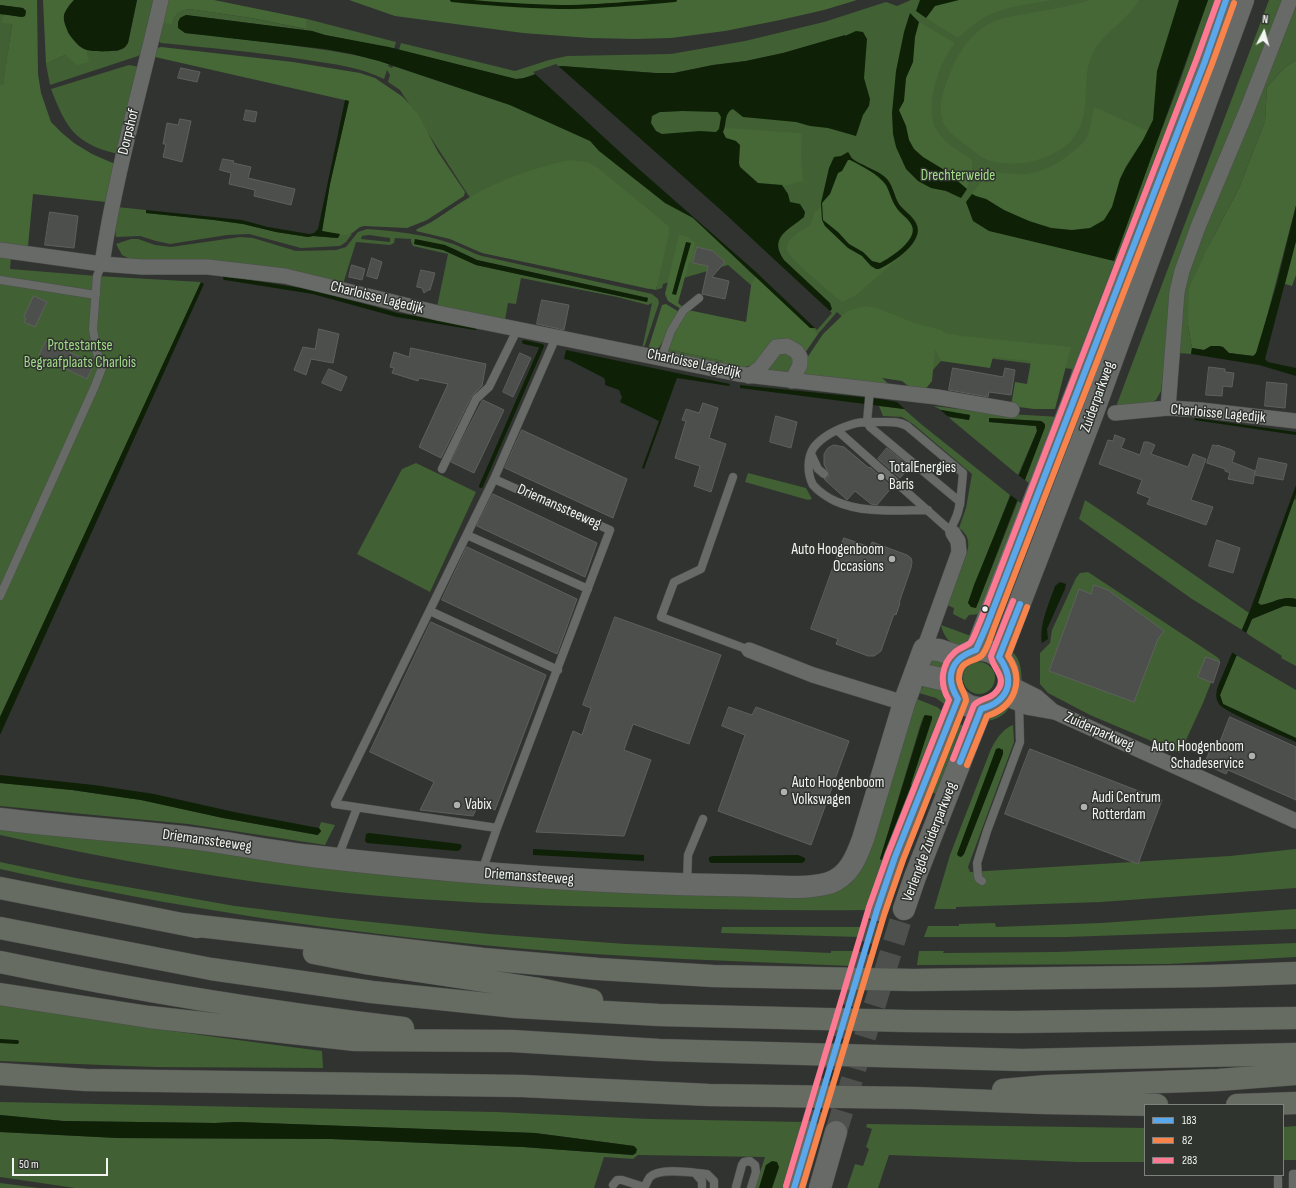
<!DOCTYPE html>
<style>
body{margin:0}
#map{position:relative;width:1296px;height:1188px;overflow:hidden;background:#313330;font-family:"Sofia Sans Condensed",sans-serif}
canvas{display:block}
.legend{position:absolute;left:1144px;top:1104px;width:140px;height:72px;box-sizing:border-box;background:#30342f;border:1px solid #7e817d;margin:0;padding:5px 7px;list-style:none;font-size:12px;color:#f3f5f2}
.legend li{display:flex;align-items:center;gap:8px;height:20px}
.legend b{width:20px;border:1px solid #7e817d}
.north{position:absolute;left:1244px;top:12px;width:40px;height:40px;-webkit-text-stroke:3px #30342f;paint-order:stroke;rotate:6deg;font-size:11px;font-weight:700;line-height:16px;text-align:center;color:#f3f5f2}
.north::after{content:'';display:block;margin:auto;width:14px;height:18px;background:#f3f5f2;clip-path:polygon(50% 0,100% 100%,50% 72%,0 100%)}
.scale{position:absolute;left:12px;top:1158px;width:96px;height:18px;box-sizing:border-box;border:2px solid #f3f5f2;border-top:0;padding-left:5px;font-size:12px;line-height:14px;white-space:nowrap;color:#f3f5f2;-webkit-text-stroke:3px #30342f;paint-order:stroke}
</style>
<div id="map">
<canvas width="1296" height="1188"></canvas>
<ul class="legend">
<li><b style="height:5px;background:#5aa8eb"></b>183</li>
<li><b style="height:5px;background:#f8844c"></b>82</li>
<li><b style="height:5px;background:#fe7a93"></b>283</li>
</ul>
<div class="north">N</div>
<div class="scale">50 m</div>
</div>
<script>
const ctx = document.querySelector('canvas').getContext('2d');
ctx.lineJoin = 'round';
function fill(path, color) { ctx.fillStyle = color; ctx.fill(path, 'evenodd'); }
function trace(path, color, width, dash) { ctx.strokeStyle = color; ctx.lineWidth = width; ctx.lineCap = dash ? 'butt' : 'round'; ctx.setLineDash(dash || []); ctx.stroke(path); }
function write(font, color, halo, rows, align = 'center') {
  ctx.font = font + ' "Sofia Sans Condensed",sans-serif'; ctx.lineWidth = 3; ctx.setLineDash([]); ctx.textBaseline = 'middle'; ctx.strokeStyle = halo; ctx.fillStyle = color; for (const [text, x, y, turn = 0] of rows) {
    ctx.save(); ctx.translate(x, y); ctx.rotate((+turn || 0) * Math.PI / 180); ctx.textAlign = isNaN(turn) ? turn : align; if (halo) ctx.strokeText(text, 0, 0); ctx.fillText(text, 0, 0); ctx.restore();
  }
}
fill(new Path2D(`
 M137,0H155L144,51L138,56L50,85L46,64L65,55L88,62L87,50L118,51L128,43Z
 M911,0H1204L1157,142L1179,84L1208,0H1219L1062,409L1072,369L948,353L918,387L837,312L818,334L810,328L813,329L739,262L755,276L752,286L728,265L663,284L662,288L656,290L657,287L649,289L509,258L400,90L388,82L390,75L387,70L384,79C360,67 333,64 307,60C259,52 210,48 161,43L158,41L162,23L172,20C176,12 181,10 189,9L251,18L305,29L307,19L396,42L394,49L325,35L312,31L186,15L180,18L185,33C220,36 254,41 289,45C323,50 356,53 389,64L388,66L392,68L393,66L510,105L535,116L682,111H716L721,115L727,114L731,109L851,34L783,53L746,61L713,65L674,73H655L561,66H556L524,78L516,79L399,50L401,43L515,71L549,60L567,56L671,54L745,41L824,22L886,2L897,6Z
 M1269,0H1282L1247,95L1170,315L1161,391L1156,400L1152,402L1118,408L1117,404Z
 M1296,0V60L1285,67L1267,87L1265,121L1239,188L1210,243L1188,325L1192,348L1191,354L1178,353L1182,285Z
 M0,14L13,16L3,88L0,87Z
 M129,65L140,67L118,154C75,144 66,128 51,89Z
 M117,207L146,210V213L214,220L243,224L276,232L308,237L313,236L337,238L340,234H352L346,242L340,246L301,248L249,234L227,235L170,244L156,241L140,236L116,237L115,229Z
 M367,229C394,231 424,234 450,243C461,246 471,253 482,256L652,294L658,299L659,303L645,345L642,349L652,303L648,305L617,297L521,278L516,304L508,303L505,320L437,307L448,254L413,246L411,242V239L395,238L394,243L390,245L356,242L343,284L130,259L122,255L116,244L131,239H138L155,245L171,247L240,237L253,238L296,251L336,250L346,247L358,232ZM369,235L390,238V242L361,239L362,236ZM415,244L452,248L477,260L648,298L647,302L476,265L443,250Z
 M0,256L11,258L10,269L97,276L201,282L0,717Z
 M667,349L723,361V365L669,354Z
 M785,353L793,358V369L787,373L766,370L777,355Z
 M879,406L904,409L921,424L1010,495L968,603H978L1018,501L1027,508L982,614L969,615L965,620L953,614L954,608L947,605L967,553C970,541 968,535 959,528L966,508L972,474L913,424L902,417L883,416Z
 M934,406L991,413L1061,417L1035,488L1025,480L1045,427L1043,422L1041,421L989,418V422L1036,426L1037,431L1018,475L948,417L969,420L970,415L941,411Z
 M416,463L476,492L430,592L357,554L402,469Z
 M748,473L806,488L812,499L808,500L745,482Z
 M1294,499L1296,500V599C1283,595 1273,603 1261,605L1258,603Z
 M1085,500L1130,530L1249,613L1242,630L1192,599L1079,519Z
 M1088,572L1217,657L1220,660L1203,703L1180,753L1090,715L1048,693L1040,684V653L1050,643L1052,630L1076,578L1080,573Z
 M1284,606H1288L1296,607V666L1281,658L1282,656L1246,633L1252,619Z
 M941,625L971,636L969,644C954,650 944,639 941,625Z
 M1010,650C1021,658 1021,669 1022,682H1019C1013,672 1010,661 1010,650Z
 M1236,655L1296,690V738L1223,704L1220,695Z
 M929,659L949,661L945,672L935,667L928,663Z
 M963 678a16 16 0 1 1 32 0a16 16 0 1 1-32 0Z
 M924,686L947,692L949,696L947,706L936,698L919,693L921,689Z
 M917,699L937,707L942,711L912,787L911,784L923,716L880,859L887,862L869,910C784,911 699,909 614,907C525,905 435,902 347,893C231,881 113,860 0,835V827L842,888L850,884L860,870L914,700Z
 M1005,707L1009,708C1004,716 995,720 986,721V715L997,709Z
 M955,723L969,727L943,797L929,791Z
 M1013,725L1014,742L968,867L970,872L1230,856L1296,849V888L1101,902L956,907V909H957H934L950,855L991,749C996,740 1002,729 1013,725ZM1003,754L964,854L961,857Z
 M0,783L72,790L141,800L223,818L317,835L321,831L319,828L321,822L335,825L325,845L188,824L0,806Z
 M0,862L76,878L235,906L332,918L489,934L626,944L831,953V951H856L851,966C739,961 626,958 515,948C342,933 170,907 0,869Z
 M1296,909V929L1067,937H924L928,926H959V924L995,923L996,927L1101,923Z
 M722,927H863L860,937L721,933Z
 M1296,943V957L1169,964L917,965L919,951H944L943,953L1056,952Z
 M0,1003C107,1023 215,1037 322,1051L323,1068L154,1067L0,1061Z
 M0,1102L496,1112L649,1119L803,1122L786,1188H772L779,1167L766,1165L759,1188H755L765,1157L638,1155L633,1159L604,1157L594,1188H75L0,1177V1132L118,1138L332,1139L523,1147L633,1155L634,1146L535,1133L237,1122L215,1123L63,1121L0,1115Z
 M867,1124L1145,1128V1162H1077L889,1155L878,1188H847L855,1164L863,1166L869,1149L866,1147L872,1129L866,1127Z
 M1296,1126V1160H1283V1127Z
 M0,1183L39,1188H0Z`), '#416033');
fill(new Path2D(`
 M0,0H37L38,74L41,93L51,122L62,133L74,143L92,154L115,164L106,202L33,194L28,246L0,243V85H3L12,24L2,23L4,14L22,17L25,16L26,11L23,8L0,5Z
 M43,0H74L69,5L64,16L68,33L79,46L87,50L89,62L77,65L65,55L46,64Z
 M166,0H214L307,19L306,29L251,18L189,9C179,11 173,14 172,24L162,23Z
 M349,0H857L824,10L780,20L725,31L671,38L635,39L590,38L523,33L395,16Z
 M959,0H1053C1033,3 1011,6 991,14C979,19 968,29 958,38L926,18L935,6Z
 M1090,0H1139C1128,20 1100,35 1092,55C1079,85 1095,118 1068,144C1065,147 1060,150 1056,152C1036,163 1014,167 991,161C982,159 974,151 966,145C956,138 946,131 942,119C937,102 947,81 953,66C961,49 973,32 990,23C1001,18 1013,16 1025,14C1047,10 1069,7 1090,0Z
 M919,22L955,43C939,62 925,104 935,127C942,142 959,151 972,160V171L967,189L946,171L923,157L914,149L909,140L906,126L899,110L904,101L906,78L913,62L915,37Z
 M161,47L293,62L360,73L375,78L403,97L418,114L438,152L465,192L464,196L427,220L407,228L364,226C358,227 357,230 352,233C345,238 330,233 322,231L330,184L349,101L155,57L157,48Z
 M1296,60V205L1258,351L1254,356L1229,353L1223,347L1219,346H1211L1204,350L1192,348L1188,325L1189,288L1210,243L1239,188L1265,121L1267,87L1285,67Z
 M1094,107L1148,131C1140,147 1126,161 1120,178C1115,192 1115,206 1105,218C1085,244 1028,222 1004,210C998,207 993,202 986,199C981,197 976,197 972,194L989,171C1025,177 1041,176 1070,154C1077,149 1084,143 1088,134C1091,126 1092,116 1094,107Z
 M725,128L800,133L802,136L801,157L803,181L784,186L782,185L758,183L739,165L736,141L724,136L723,132Z
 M570,160L587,162L598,168L666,224L669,227V234L656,290L482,253L450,239L416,231L417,229C437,221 453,206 472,196C502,179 536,167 570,160Z
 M848,160H850C862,166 878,174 885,185C890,193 893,202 898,210C902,216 909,219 912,226C918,240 890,258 880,263L872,261L866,254L849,244L838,232L823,220L822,203L830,194L838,173L842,171Z
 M821,207L822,220L825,226L848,248L862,256L871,266L876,269L883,267L902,255L855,296L842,302C833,295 790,259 787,250C786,246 788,242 791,239C800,227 812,232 814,213Z
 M679,234L688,237L695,243L694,253L691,262H689L678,303L683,307L681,309L668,301L665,294Z
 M1296,241V275L1292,286L1285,284Z
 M755,276L818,334L805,353L772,342C766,347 763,352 758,359C750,371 735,367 723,365V361L667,349L674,332L688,310L746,322L751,286Z
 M666,304L679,312L660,346L655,352L651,351L649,346L662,305Z
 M866,306L877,308L917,324L941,330L945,333L962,336L1071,347L1055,409H1034L1011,406L1015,382L1027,384L1031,361L993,357L990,368L941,361L935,349L932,381L924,391L912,389L902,381L882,378L892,387L804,376L807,358L823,334L847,311Z`), '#466837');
fill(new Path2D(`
 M74,0H137L128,43C126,46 125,48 122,49C116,52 93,52 87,50C76,47 62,27 64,15C65,10 71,4 74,0Z
 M920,0H959L935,6L926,18L916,11Z
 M1179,0H1208L1114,261L989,231L973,221L966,202L972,194L976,196L986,199L1004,210L1029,221L1051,228L1072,230L1090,228L1104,220L1112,207L1120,179L1126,167L1143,140L1153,120L1157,71Z
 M0,5L23,8L26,11L25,16L22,17L0,14Z
 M910,13L919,22L915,37L913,62L906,78L904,101L899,110L906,126L909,140L914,149L923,157L946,171L967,189L961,198L946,191L931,188L918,181L906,169L896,147L893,134L892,113L896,71L904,32Z
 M186,15L312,31L325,35L389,47L516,79C532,79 545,67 561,66L655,73H674L713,65L746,61L783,53L845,35V36L856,31L863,32L867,39L864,78L870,99L869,106L863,115L856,136L828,128L810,126L796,122L743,117L733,109C724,112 727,125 723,132L726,138L736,141L740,145L739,163L740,167L758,183L782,185L788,194L790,202L800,204L805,212L804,217C789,230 768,237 784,260L830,303L832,309L815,328H810L693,218L665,203L599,151L590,141L510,105L379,61L352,54L325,49L185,33L178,28V22L180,18ZM682,111L718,112L721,117L719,129L716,132L700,131L662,134L656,131L651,123L652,116L660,112Z
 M345,100L349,101L330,184L322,231L340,234L338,238L313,236L308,237L276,232L243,224L214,220L146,213V210L242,220L268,227L309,234L314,233L318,229Z
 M848,152C849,153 850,155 851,157C855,163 878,170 885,177C893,184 894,196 899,204C904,211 912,215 916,223C926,241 893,263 879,269H876L871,266L862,256L848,248L825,226L822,220L821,203L829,168L834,157L841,156ZM848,160H850C862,166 878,174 886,185C890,192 891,200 896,207C900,214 909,218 912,226C918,240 890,258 880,263L872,261L863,252L849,244L838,232L823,220L822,203L830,194L838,173L842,171Z
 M1296,206V241L1265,359L1268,362L1296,368V376L1259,365L1191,354L1192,348L1204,350L1211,346H1219L1223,347L1229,353L1253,356L1256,353L1277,283Z
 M415,239L445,245L477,260L648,298L647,302L476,265L443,250L414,244Z
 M686,242L691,243L676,295L672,294Z
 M201,282L204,284L0,735V717Z
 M566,350L730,384L729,386L677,378L644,469L642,468L659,421L620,402L622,397L619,390L605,385V381L604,378L569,360L564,359Z
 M740,385L880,399L970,415L969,420L904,409L740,388Z
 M989,418L1041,421L1045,424V427L976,608L971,607L968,603L974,585L1037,431L1036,426L989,422Z
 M1195,418L1296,432V435L1194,420Z
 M1296,485V494L1258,603L1261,605C1273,603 1283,595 1296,599V607L1288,606H1284L1252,619L1220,695L1223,704L1296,738V742C1283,736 1224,712 1219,704C1215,698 1216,692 1218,686L1249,613Z
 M1060,582L1066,584L1065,589L1047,629L1048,639L1042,643C1039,624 1049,604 1055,586Z
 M925,715L932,716V719L911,784L912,787L887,862L880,859L924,716Z
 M999,748L1003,750V754L964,854L961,857L958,856L957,854L996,749Z
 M0,775L94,785L154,794L234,812L319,828L321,831L318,835L223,818L141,800L72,790L0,783Z
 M369,833L460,844L462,846L460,850L457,851L367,843L365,841L366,834Z
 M533,849L644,855V861L533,855Z
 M798,855L805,858V861L802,863H711L709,861V857L713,856Z
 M0,1115L63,1121L215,1123L237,1122L535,1133L634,1146L637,1149L636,1153L633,1155L523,1147L332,1139L118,1138L0,1132Z
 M772,1161L777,1162L779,1167L772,1188H759L766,1165Z`), '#0e2107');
fill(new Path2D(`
 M556,64L722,211L832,313L817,330L756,272L632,163L533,72Z
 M896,401L938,408L951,419L907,411Z
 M1017,474L1027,482L1020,502L1009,494Z
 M1240,629L1248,634L1238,656L1230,651Z`), '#313330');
trace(new Path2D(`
 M452,0C492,4 532,7 572,7C606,6 641,3 675,0
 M225,278L313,292L397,315L475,328
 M481,486L542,346L524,342
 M0,1041L17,1042`), '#0e2107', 4);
const building = new Path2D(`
 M181,68L200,72L197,82L178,78Z
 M246,110L257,112L255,122L244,120Z
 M180,119L191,121L182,162L163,157L166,144H163L167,123L178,125Z
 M223,159L234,161L233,163L251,167L248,178L295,189L291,205L254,196L255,190L229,184L231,173L220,170Z
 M50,212L78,216L74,248L45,245Z
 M697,247L713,251L725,262L712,277L729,281L725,299L702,294L708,266L693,263Z
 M372,258L382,262L377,279L367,276Z
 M352,265L365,269L362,280L349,277Z
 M421,270L435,273L430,290H428L424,293L422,288L417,287Z
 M34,296L47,302L35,327L24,322L26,318L24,317Z
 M542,300L569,305L564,330L537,324Z
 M319,329L339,334L333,363L311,359L306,375L294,370L303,347L315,349Z
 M46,341L59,347L60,345L69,349L68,351L73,354L94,364L87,379L39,356Z
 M411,348L486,364L482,386L471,397L441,458L419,447L448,384L419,378L418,381L392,373L394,368L390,367L394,352L409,357Z
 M520,353L531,358L513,397L503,392Z
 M1209,367L1225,369V372L1234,373L1232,387L1223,386L1222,396L1206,395Z
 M953,368L1003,377L1005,368L1015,370L1011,395L989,392L988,397L949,390Z
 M329,369L347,377L341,391L322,383Z
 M1267,382L1287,384L1285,408L1265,406Z
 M483,400L504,410L474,473L451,462Z
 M703,403L718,408L709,438L726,444L711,492L694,486L700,466L675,458L686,421L682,420L686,409L699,413Z
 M776,416L797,422L791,448L770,442Z
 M522,430L627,479L613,518L505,468Z
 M1115,435L1125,439L1121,448L1140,455L1144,442H1148L1155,445L1151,454L1188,467L1193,454L1206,459L1191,500L1213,507L1206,525L1147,504L1150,498L1137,493L1142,480L1099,464L1108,440L1113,441Z
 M834,445L844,447L869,468L870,467L892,487L877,505L871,504L855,491L847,500L824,479L828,478L829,475L824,464V454L828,448Z
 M1213,445L1217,446V445L1232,450L1235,452L1232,462L1255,471L1253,484L1228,479L1230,473L1225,471V469L1207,463Z
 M887,448L910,467L900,478L878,459Z
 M1259,458L1287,464L1283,480L1255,475Z
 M493,494L597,543L585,577L477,526Z
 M844,538L870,547L872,542L907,555L911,558L912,562L911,568L899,603H900L896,615L894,614L881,651L874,656H868L836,644L838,639L811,629Z
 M1217,540L1240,548L1233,573L1209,566Z
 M467,547L577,599L557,654L442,600Z
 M1094,585L1108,590L1164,631L1158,639L1134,702L1049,671L1079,589L1091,594Z
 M615,617L721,655L689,744L633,724L624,750L651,760L624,836L536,832L573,731L582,735L591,708L583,705Z
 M431,622L546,675L495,810L479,803L473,816L420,810L434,782L370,752Z
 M1206,657L1220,662L1213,683L1198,677Z
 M729,707L752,715L756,707L849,741L811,845L718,811L745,735L722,726Z
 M1230,717L1296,747V800L1228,770L1226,774L1204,764L1212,746L1217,748Z
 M1030,749L1162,800L1138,864L1005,814Z`);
fill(building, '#4d4f4c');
trace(building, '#5e605d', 1);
trace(new Path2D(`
 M810,1132L877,910
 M836,1132L904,909`), '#4e504d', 22, [22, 11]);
const service = new Path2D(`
 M0,280L96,295
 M661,359L671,331L683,311L699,298
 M870,389L867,422L870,427L959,501C961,510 954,522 950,530
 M838,431L953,533
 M811,454L818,469L824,474
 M442,469L476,399L489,387L518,328
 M733,477L701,569L674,582L661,617L749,650
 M494,479L610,530L497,828L335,804L494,479L556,337
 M928,510C899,510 863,514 835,501C828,498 818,491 813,485C807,474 807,457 814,447C823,436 840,428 853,424C862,421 871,422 880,422C889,422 899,421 907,426L963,473L960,505
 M467,535L588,589
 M0,596L95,386L102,368L97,353L93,329L97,276L102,264
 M430,611L558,670
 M338,857L357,808
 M482,871L497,828
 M982,881L979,879L978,876L977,863L987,831L1020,742L1019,704
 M687,883L688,855L703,819
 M695,1173L702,1181V1186
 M613,1185L617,1180H622L644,1187
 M736,1187L742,1165L744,1162L750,1161L755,1165L756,1172L751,1188
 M644,1188C646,1185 648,1179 650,1177C660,1167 694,1173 707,1174L714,1181V1187
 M1278,1188V1178
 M1293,1188V1174H1296`);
const minor = new Path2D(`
 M0,250L102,264L142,267H208L285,276L438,313L738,374L937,397L1012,410
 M102,264C115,175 141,88 161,0
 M749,376L760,368L776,347L787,346L796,351L800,357V365L792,381
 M1168,408L1177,292L1182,271L1198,227L1247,110L1290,0
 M1115,413L1168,408L1201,410L1296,421
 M924,649L959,552L958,541L953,533
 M749,650L813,675L904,703
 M1009,683L1037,697L1054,712
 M1003,697L1027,707L1055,712L1296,821`);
const secondary = new Path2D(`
 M951 679a29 29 0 1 1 58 0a29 29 0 1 1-58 0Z
 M976,650L1205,61L1226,0
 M999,657L1092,415L1243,0
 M915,673L950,681
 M0,819C61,827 122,830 183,837C226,842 268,851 311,856C433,870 554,880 677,884C705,885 734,885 762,886C784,887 807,889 829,883C849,876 856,858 863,839L904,703L924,649L939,650L960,657
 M904,909L915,877L981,709
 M877,910L895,857L958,699
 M794,1188L810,1132
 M820,1188L836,1132`);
const motorway = new Path2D(`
 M0,888L197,927
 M182,924L483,959L598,969L713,976L913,980L1210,976L1296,973
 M0,928L211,969L372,992L516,1007L659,1015L906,1021L1015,1022L1296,1018
 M314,953L365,963L539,989L592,1000
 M0,962C133,990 268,1012 403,1028
 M0,994L149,1017L355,1040L512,1041L659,1050L1022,1060L1296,1054
 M0,1074L86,1080L522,1086L709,1095L914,1098L1044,1103L1157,1105
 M1003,1090L1047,1086L1218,1080L1296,1074
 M1237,1105L1296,1103`);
trace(service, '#4d4f4c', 9);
trace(minor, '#4d4f4c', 16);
trace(secondary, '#4d4f4c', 23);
trace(motorway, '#4d4f4c', 23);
trace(service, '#686a67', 8);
trace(minor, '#686a67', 15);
trace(secondary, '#686a67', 22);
trace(motorway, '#676c63', 22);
trace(new Path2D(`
 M960,762L981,709C1009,701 1016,681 999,657L1020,604
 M794,1188L877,910L895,857L958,699C944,677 951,658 976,650L987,625L1205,61L1226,0`), '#5aa8eb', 6);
trace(new Path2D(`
 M967,765L987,716C1015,707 1025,680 1008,656L1027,607
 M802,1188L885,912L903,860L966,701C966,693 958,686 959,677C960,658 977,663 983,654C988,647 991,636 994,628L1212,64L1234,3`), '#f8844c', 6);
trace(new Path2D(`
 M953,759L974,705C980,699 988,699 994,694C1011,679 992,669 991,656L1013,601
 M786,1186L869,907L888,854L949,700C939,684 941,664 955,652C959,648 968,646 971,642C975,636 977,628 980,622L1197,58L1218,0`), '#fe7a93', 6);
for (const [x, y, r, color] of [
 [881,477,4,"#afb1ae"],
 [892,559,4,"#afb1ae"],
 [985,609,3.5,"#f3f5f2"],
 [1252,756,4,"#afb1ae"],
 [784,792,4,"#afb1ae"],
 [457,805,4,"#afb1ae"],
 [1084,807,4,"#afb1ae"]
]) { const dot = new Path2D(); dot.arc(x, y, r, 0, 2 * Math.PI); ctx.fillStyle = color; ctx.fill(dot); trace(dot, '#30342f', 1.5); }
write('15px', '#f3f5f2', '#30342f', [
 ["Dorpshof",129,132,-76],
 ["Charloisse Lagedijk",377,298,14],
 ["Charloisse Lagedijk",694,364,12],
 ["Zuiderparkweg",1098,397,-70],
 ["Charloisse Lagedijk",1218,414,5],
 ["Driemanssteeweg",559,507,24],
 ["Zuiderparkweg",1099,732,24],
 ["Driemanssteeweg",207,841,8],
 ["Verlengde Zuiderparkweg",930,842,-69],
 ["Driemanssteeweg",529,877,4]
]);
write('15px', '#a2db89', '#30342f', [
 ["Drechterweide",958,176],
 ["Protestantse",80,346],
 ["Begraafplaats Charlois",80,363]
]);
write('15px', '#f3f5f2', '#30342f', [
 ["TotalEnergies",889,468],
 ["Baris",889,485],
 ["Auto Hoogenboom",884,550,"right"],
 ["Occasions",884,567,"right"],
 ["Auto Hoogenboom",1244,747,"right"],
 ["Schadeservice",1244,764,"right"],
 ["Auto Hoogenboom",792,783],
 ["Volkswagen",792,800],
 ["Audi Centrum",1092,798],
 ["Rotterdam",1092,815],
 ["Vabix",465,805]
], 'left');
</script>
